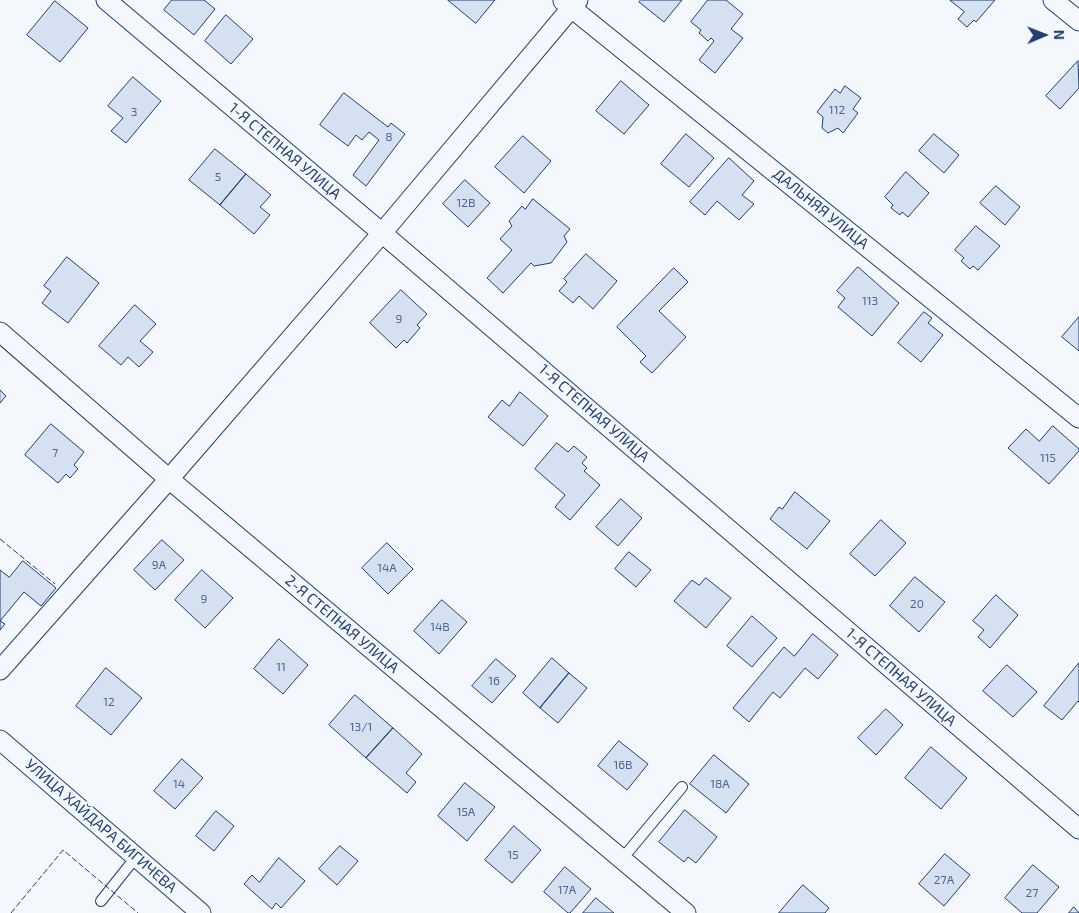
<!DOCTYPE html>
<meta charset="utf-8">
<style>
body{margin:0}
#map{position:relative;width:1079px;height:913px;overflow:hidden;background:#f4f7fb;font-family:"Exo 2",sans-serif}
canvas{display:block}
.north{position:absolute;left:1019px;top:10px;width:50px;height:50px;-webkit-text-stroke:4px #f4f7fb;paint-order:stroke;rotate:89deg;font-size:14px;font-weight:700;line-height:20px;text-align:center;color:#1d3f73}
.north::after{content:'';display:block;margin:auto;width:18px;height:22px;background:#1d3f73;clip-path:polygon(50% 0,100% 100%,50% 72%,0 100%)}
</style>
<div id="map">
<canvas width="1079" height="913"></canvas>
<div class="north">N</div>
</div>
<script>
const ctx = document.querySelector('canvas').getContext('2d');
ctx.lineJoin = 'round';
function fill(path, color) { ctx.fillStyle = color; ctx.fill(path, 'evenodd'); }
function trace(path, color, width, dash) { ctx.strokeStyle = color; ctx.lineWidth = width; ctx.lineCap = dash ? 'butt' : 'round'; ctx.setLineDash(dash || []); ctx.stroke(path); }
function write(font, color, halo, rows, align = 'center') {
  ctx.font = font + ' "Exo 2",sans-serif'; ctx.lineWidth = 4; ctx.setLineDash([]); ctx.textBaseline = 'middle'; ctx.strokeStyle = halo; ctx.fillStyle = color; for (const [text, x, y, turn = 0] of rows) {
    ctx.save(); ctx.translate(x, y); ctx.rotate((+turn || 0) * Math.PI / 180); ctx.textAlign = isNaN(turn) ? turn : align; if (halo) ctx.strokeText(text, 0, 0); ctx.fillText(text, 0, 0); ctx.restore();
  }
}
const building = new Path2D(`
 M172,0H204L215,9L194,35L164,10Z
 M448,0H495L476,23Z
 M641,0H682L664,22L639,2Z
 M708,0H726L743,14L731,29L743,38L715,73L699,60L714,41L711,38L708,41L699,33L701,30L691,22Z
 M950,0H995L976,22L974,20L967,27L958,19L964,12Z
 M55,1L88,28L60,62L27,35Z
 M226,15L253,39L231,64L205,41Z
 M1078,61L1079,88L1060,109L1046,96Z
 M133,77L161,101L126,143L111,131L123,118L108,106Z
 M621,81L649,105L624,134L596,111Z
 M845,86L861,98L853,109L858,113L843,133L838,128L828,133L822,128L823,117L817,112L835,89L840,93Z
 M344,93L388,127L391,123L405,134L366,186L353,175L379,140L369,132L362,140L356,135L348,146L320,125Z
 M686,134L714,158L689,187L661,164Z
 M934,134L959,155L944,173L919,151Z
 M523,136L551,161L524,193L495,167Z
 M215,149L246,174L220,205L189,180Z
 M729,158L754,181L742,195L754,204L739,220L717,201L705,215L690,202Z
 M906,172L929,193L908,217L902,212L900,215L891,208L893,205L885,197Z
 M246,174L271,195L260,207L270,215L254,234L220,205Z
 M465,180L490,203L468,227L443,204Z
 M996,186L1020,207L1005,225L980,203Z
 M533,199L570,229L564,236L567,242L551,263L534,266L531,263L503,293L487,278L512,250L500,239L512,226L509,221L522,206L525,209Z
 M976,226L1000,246L978,270L973,266L970,269L961,261L964,258L955,250Z
 M586,254L617,281L593,309L579,296L573,303L559,291L567,282L564,279Z
 M67,257L99,283L68,323L42,303L51,291L44,286Z
 M858,267L899,303L872,336L838,307L845,298L837,291Z
 M674,268L688,282L659,311L686,337L652,373L640,362L646,356L617,327Z
 M401,290L427,314L417,325L420,328L407,343L404,340L396,348L370,323Z
 M135,305L156,324L140,341L153,352L139,367L128,357L121,365L99,346Z
 M924,312L932,318L928,323L943,335L921,362L898,343Z
 M1079,317V351L1062,337Z
 M0,390L6,396L0,403Z
 M520,392L548,416L523,446L488,417L502,400L509,406Z
 M51,424L84,452L74,465L78,469L70,478L66,474L58,483L25,455Z
 M1053,426L1079,449V451L1049,484L1008,448L1026,429L1039,441Z
 M557,443L568,452L574,446L587,457L582,463L587,468L584,471L600,485L570,520L555,507L565,495L535,469Z
 M795,492L830,521L807,549L770,519L779,507L782,509Z
 M621,499L642,518L618,546L596,527Z
 M881,520L906,543L875,576L850,554Z
 M162,540L184,560L155,590L134,570Z
 M387,543L413,569L388,594L362,568Z
 M629,552L651,570L636,587L615,569Z
 M23,561L56,588L41,606L24,592L0,621L5,624L0,630V570L9,577Z
 M202,570L233,598L205,628L175,600Z
 M915,577L945,602L919,632L890,606Z
 M706,578L731,598L706,628L674,601L692,580L699,585Z
 M996,595L1018,615L990,648L978,637L984,630L973,621Z
 M442,600L467,622L439,654L414,631Z
 M752,616L777,638L752,667L727,646Z
 M813,634L838,655L818,679L805,668L780,698L773,692L749,722L733,708L784,647L794,656Z
 M279,639L308,665L283,694L254,669Z
 M552,658L569,673L540,708L523,693Z
 M496,659L516,676L492,703L472,686Z
 M1079,663V702L1078,701L1062,720L1044,706Z
 M1007,665L1037,692L1013,717L983,691Z
 M106,668L142,698L111,735L76,706Z
 M569,673L587,688L558,723L540,708Z
 M355,695L393,728L366,758L329,725Z
 M886,709L903,725L876,755L858,738Z
 M393,728L422,754L406,773L416,782L407,793L366,758Z
 M619,741L648,764L627,790L598,766Z
 M931,747L967,778L941,809L905,778Z
 M714,755L749,784L726,813L690,784Z
 M182,759L203,778L175,809L154,791Z
 M465,783L495,807L467,841L438,816Z
 M685,810L717,837L696,863L688,857L684,862L659,842Z
 M216,811L234,826L214,851L196,836Z
 M514,826L541,850L512,883L485,860Z
 M340,846L358,861L337,885L319,869Z
 M945,854L970,875L944,906L919,884Z
 M279,858L305,881L281,908L276,903L272,909L244,884L252,875L259,882Z
 M1033,865L1059,887L1037,913H1022L1005,898Z
 M565,867L591,889L570,913H568L544,892Z
 M803,885L829,908L825,913H779Z
 M596,898L614,913H583Z
 M1074,907L1079,913H1069Z`);
fill(building, '#d5e0f0');
trace(building, '#1d3f73', 1);
const service = new Path2D(`
 M622,859L682,787
 M101,901L136,857`);
const minor = new Path2D(`
 M106,0L382,233L1079,829
 M1053,0L1079,21
 M563,1L1079,418
 M0,332L169,479L686,913
 M0,670L169,479L382,233L578,0
 M0,740L201,913`);
trace(service, '#1d3f73', 12);
trace(minor, '#1d3f73', 21);
trace(service, '#f4f7fb', 10);
trace(minor, '#f4f7fb', 19);
trace(new Path2D(`
 M0,539L55,584
 M11,913L63,850L138,913`), '#1d3f73', 1, [6, 2.5]);
write('12px', '#4b6792', null, [
 ["112",837,110],
 ["3",134,112],
 ["8",389,137],
 ["5",218,177],
 ["12В",466,203],
 ["113",870,301],
 ["9",399,319],
 ["7",55,453],
 ["115",1048,458],
 ["9А",159,565],
 ["14А",387,568],
 ["9",204,599],
 ["20",917,604],
 ["14В",440,627],
 ["11",281,667],
 ["16",494,681],
 ["12",109,702],
 ["13/1",361,727],
 ["16В",623,765],
 ["14",179,784],
 ["18А",720,784],
 ["15А",466,812],
 ["15",513,855],
 ["27А",944,880],
 ["17А",567,890],
 ["27",1032,893]
]);
write('15px', '#1d3f73', '#f4f7fb', [
 ["1-Я СТЕПНАЯ УЛИЦА",285,151,40],
 ["ДАЛЬНЯЯ УЛИЦА",821,209,39],
 ["1-Я СТЕПНАЯ УЛИЦА",594,413,41],
 ["2-Я СТЕПНАЯ УЛИЦА",342,624,40],
 ["1-Я СТЕПНАЯ УЛИЦА",901,677,41],
 ["УЛИЦА ХАЙДАРА БИГИЧЕВА",101,826,41]
]);
</script>
